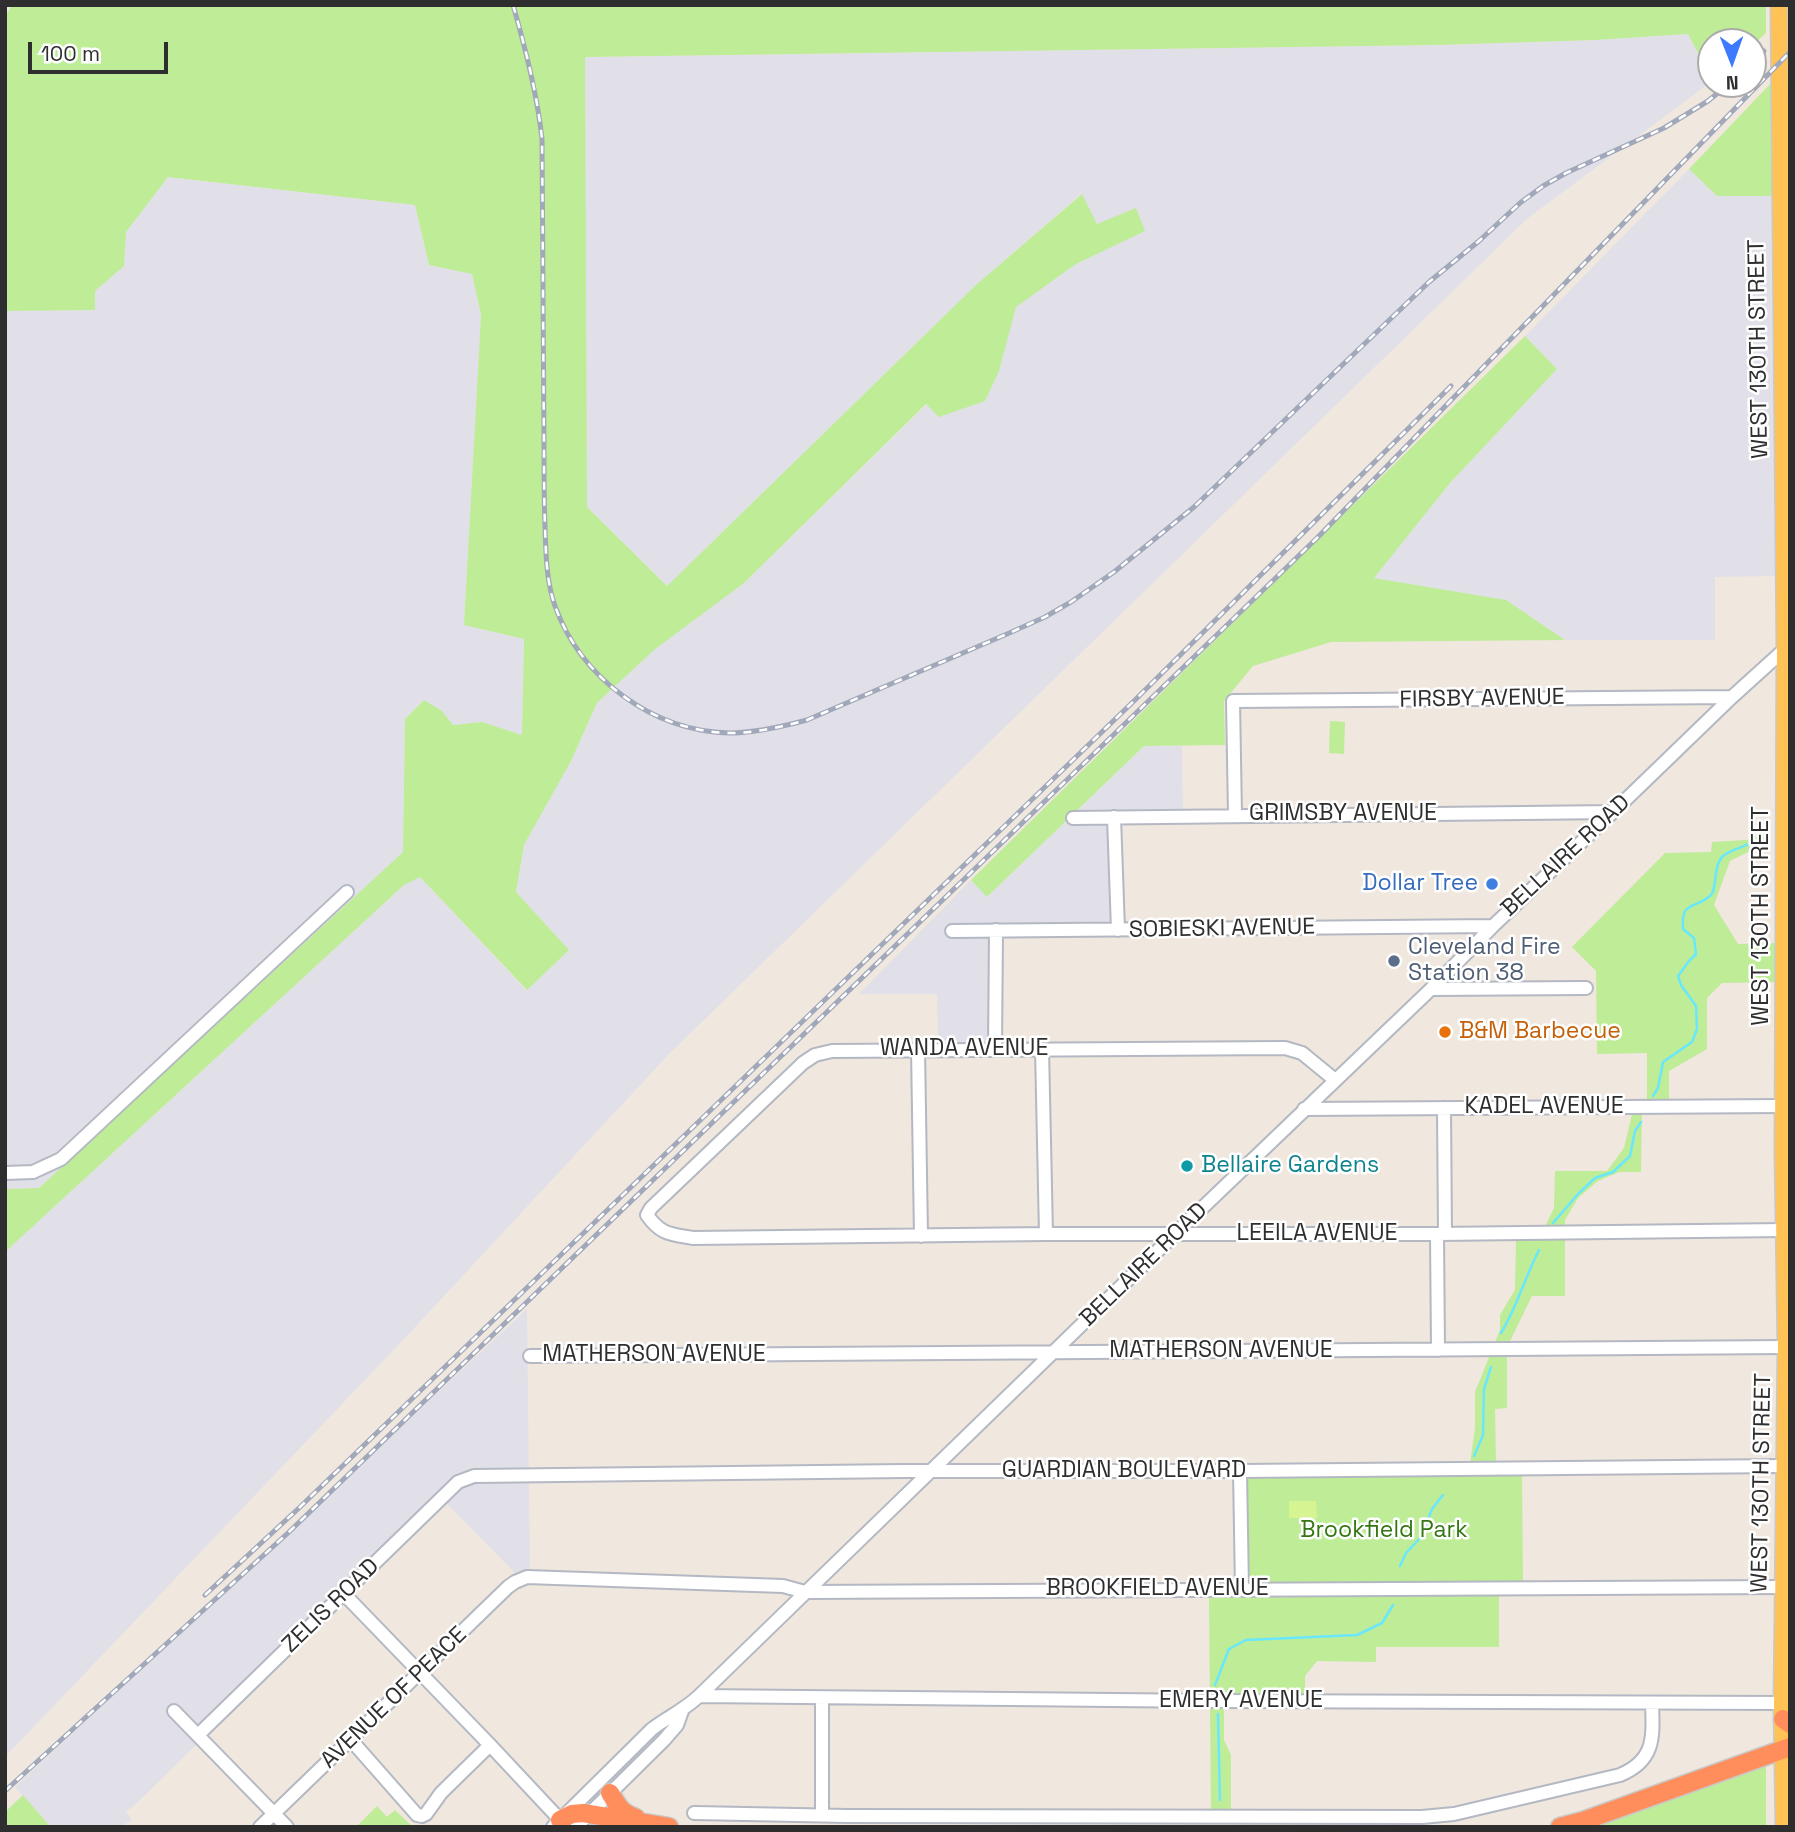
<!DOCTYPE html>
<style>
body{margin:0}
#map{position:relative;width:1795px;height:1832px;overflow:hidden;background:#f0e7df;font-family:"Space Grotesk",sans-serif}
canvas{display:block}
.frame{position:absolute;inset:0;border:7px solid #2e2e2e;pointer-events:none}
.north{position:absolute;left:1697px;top:28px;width:70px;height:70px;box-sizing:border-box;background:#fff;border:2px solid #ababab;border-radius:50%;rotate:179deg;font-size:19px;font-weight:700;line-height:28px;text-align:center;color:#2e2e2e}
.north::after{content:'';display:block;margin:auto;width:24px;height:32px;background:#3e7aff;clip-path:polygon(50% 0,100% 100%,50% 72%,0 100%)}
.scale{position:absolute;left:28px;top:42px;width:140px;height:32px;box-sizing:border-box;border:4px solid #2e2e2e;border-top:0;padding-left:9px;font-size:21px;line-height:24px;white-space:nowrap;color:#2e2e2e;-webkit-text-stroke:5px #fff;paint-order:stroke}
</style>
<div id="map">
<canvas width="1795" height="1832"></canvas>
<div class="frame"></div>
<div class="north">N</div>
<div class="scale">100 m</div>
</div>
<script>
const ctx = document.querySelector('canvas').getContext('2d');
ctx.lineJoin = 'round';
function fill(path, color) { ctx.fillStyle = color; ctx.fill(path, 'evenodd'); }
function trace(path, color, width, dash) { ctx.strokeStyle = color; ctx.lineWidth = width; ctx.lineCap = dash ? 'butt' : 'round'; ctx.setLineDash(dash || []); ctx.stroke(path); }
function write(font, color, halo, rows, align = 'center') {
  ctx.font = font + ' "Space Grotesk",sans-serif'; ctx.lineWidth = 5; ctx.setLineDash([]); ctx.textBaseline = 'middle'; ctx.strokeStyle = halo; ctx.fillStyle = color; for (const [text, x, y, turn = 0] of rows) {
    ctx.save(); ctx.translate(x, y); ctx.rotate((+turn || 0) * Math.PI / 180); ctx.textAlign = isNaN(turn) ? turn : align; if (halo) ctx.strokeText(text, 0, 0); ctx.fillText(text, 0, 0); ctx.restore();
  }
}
fill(new Path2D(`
 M1688,34L1711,78V82L1528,218L669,1054L405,1338L5,1757V1252L404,885L420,877L526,990L569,950L516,892L524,845L571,761L597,703L654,650L744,583L927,404L999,371L1015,307L1076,264L1145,230L1097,224L1081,194L977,284L667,586L587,507L584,57L1437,45L1595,40Z
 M1790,87V311H1777L1779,576L1715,577V640H1565L1505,600L1373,578L1450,483L1557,369L1525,336L1689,169L1717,196L1775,100Z
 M168,177L415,205L429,265L472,274L481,316L464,625L524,639L522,736L482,722L453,725L442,711L423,700L405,719L403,852L39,1188L5,1189V311L95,310V291L124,266L126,232Z
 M1144,746H1182L1183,819L1111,820L1115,933L999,934L1000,1043H938L937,994H859L971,880L988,896Z
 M527,1309L530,1573L516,1574L444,1501L139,1801L126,1812L132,1820L120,1827H67L49,1825L15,1787Z`), '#e1e0e9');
fill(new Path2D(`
 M12,5H1766V33L1753,45V42H1711V78L1688,34L1595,40L1437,45L585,57L587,507L667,586L977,284L1082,194L1097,224L1136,208L1145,231L1076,264L1016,307L999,371L985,401L939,417L926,404L744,583L654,650L597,703L571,761L524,845L516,892L569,950L527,990L420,877L404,885L5,1252V1189L39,1188L403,852L405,719L424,700L442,711L453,725L482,722L522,735L524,639L464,625L481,315L472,274L429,265L415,205L168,177L126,232L124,266L95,291V310L5,311V17Z
 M1774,80L1775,196H1717L1689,169Z
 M1525,336L1557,369L1450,483L1374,578L1506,600L1565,640L1331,642L1253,666L1224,701L1225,745L1144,746L987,897L971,880Z
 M1330,721L1345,722L1344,754L1329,753Z
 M1768,830V842L1730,861L1714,905L1738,944L1775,943V982L1722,983L1707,998V1049L1669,1071V1105H1647V1053L1597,1054L1596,971L1572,947L1665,853L1711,852L1712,842L1747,840Z
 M1642,1109L1641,1172H1619L1598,1181L1578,1198L1565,1220V1296H1532L1507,1347V1408L1495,1409L1496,1464H1470L1475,1428V1392L1500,1330V1315L1515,1290L1516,1239H1539L1554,1208L1555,1171H1607L1624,1148L1633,1110Z
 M1245,1476H1522L1523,1583L1246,1586Z
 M1499,1595V1647H1376V1662L1317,1661L1305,1676V1697H1224V1740L1231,1755V1813L1211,1812L1209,1598Z
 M1766,1764V1827H1578Z
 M23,1795L49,1825L67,1827H5V1812Z
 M377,1806L387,1817L395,1810L413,1827H356Z`), '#beec97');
fill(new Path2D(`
 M1289,1501H1316L1317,1518H1289Z`), '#d7f492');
trace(new Path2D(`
 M1653,1096L1658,1088L1663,1062L1692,1042L1697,1029L1696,1006L1681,985L1678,976L1689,961L1696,954L1694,938L1683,929C1681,900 1693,910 1710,896C1718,890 1712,867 1723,856C1728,851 1746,846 1753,842
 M1553,1223L1578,1194L1595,1178L1613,1172L1630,1156L1635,1131L1641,1122
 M1501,1333C1517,1307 1525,1277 1539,1250
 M1474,1456L1483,1435L1484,1389L1491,1367
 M1400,1566L1406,1553L1421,1537L1432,1509L1443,1495
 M1215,1685L1229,1649L1246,1640L1357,1635L1382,1623L1393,1605
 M1218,1714L1220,1800`), '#69e7fc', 2.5);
const minor = new Path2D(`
 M1235,815L1233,701L1732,697
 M1114,817L1118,930
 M1073,818L1613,812
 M952,931L1493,926
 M1431,989L1586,988
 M918,1049L921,1236
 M1042,1049L1046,1234
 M995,1050L996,930
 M1335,1080L1302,1053L1285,1048L832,1051L815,1055L803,1063L651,1208L647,1215C661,1235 671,1234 693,1238L1046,1234H1437L1784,1230
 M1444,1108L1445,1234
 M1304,1109L1783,1106
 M5,1173L33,1172L61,1159L347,892
 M1437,1234L1438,1350
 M530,1356L1786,1347
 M1240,1471L1242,1589
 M344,1594L490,1745L564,1824
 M699,1696L1216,1701L1782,1703
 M822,1698V1815
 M174,1711L287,1827
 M198,1735L458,1482L474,1476L905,1471H1240L1784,1466
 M351,1740L417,1815L422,1816L426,1814L441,1793L490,1745
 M694,1813L847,1816L1422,1817L1454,1814L1620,1775C1656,1760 1653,1736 1652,1703
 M260,1827L508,1587L515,1582L527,1577L783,1586L805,1592L1784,1587
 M553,1827L652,1729C669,1716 683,1711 699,1696L1175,1234L1431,989L1493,926L1613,812L1732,697L1785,649H1789
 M576,1827L664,1740L677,1725L682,1711`);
const major = new Path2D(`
 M1779,5L1785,649L1783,1150L1786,1347L1782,1703L1784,1827`);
const highway = new Path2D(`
 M1783,1719L1790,1724
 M610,1793C619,1807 620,1812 636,1818
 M560,1820L572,1814L583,1813L669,1827
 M1560,1827L1583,1821L1790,1747`);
trace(minor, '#b3b8c2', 16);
trace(major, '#c9c9c9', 19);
trace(highway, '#c9c9c9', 21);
trace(minor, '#fff', 12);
trace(major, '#ffc256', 16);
trace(highway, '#ff8e5c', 18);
const rail = new Path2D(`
 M513,5C526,50 537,93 542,139C543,240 543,341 544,442C544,470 544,499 545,527C546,554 546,580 555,606C581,678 652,731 729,733C755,733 781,727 807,720L1007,634L1045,617L1071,602L1114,572L1194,507L1429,282L1479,241L1520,203L1543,186L1566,173L1664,128L1708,101L1729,84
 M1753,63L1764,51
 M205,1595L299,1508L1136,699L1451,386
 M5,1791L289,1532L1317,538L1790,52`);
trace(rail, '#a1a8ba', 5);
trace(rail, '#fff', 2.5, [8]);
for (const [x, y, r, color] of [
 [1492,884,7,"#3f7fe0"],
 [1394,961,7,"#5c6f8a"],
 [1445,1032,7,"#e8710a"],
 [1187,1166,7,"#0f9aa8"]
]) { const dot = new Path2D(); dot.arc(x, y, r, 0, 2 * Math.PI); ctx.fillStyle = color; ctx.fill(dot); trace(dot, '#fff', 2.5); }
write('23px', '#2e2e2e', '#fff', [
 ["WEST 130TH STREET",1759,349,-91],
 ["FIRSBY AVENUE",1482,699,-1],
 ["GRIMSBY AVENUE",1343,814],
 ["BELLAIRE ROAD",1566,856,-43],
 ["WEST 130TH STREET",1762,916,-90],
 ["SOBIESKI AVENUE",1222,929,-1],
 ["WANDA AVENUE",964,1049],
 ["KADEL AVENUE",1544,1107],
 ["LEEILA AVENUE",1317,1234],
 ["BELLAIRE ROAD",1144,1265,-44],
 ["MATHERSON AVENUE",1221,1351],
 ["MATHERSON AVENUE",654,1355],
 ["GUARDIAN BOULEVARD",1124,1471],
 ["WEST 130TH STREET",1762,1483,-89],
 ["BROOKFIELD AVENUE",1157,1589],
 ["ZELIS ROAD",331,1606,-44],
 ["AVENUE OF PEACE",394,1698,-44],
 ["EMERY AVENUE",1241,1701]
]);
write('23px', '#366cbe', '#fff', [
 ["Dollar Tree",1478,884]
], 'right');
write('23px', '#4e5e75', '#fff', [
 ["Cleveland Fire",1408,948],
 ["Station 38",1408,974]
], 'left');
write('23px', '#c56008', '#fff', [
 ["B&M Barbecue",1459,1032]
], 'left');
write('23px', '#0d838f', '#fff', [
 ["Bellaire Gardens",1201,1166]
], 'left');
write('23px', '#347613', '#fff', [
 ["Brookfield Park",1384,1531]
]);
</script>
